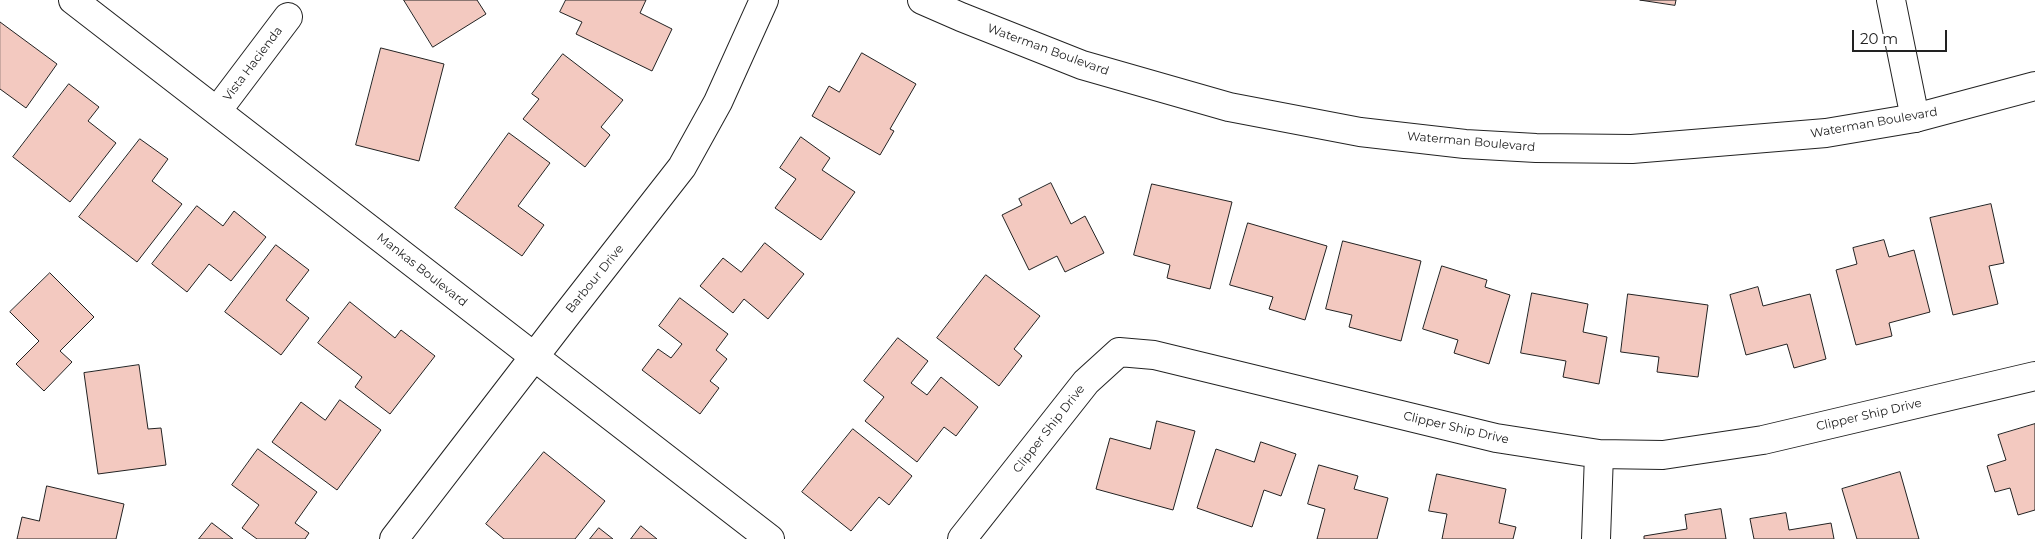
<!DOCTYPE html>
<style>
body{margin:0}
#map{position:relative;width:2035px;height:539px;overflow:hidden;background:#fff;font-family:Montserrat,sans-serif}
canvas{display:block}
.scale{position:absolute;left:1852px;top:30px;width:95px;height:22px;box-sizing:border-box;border:2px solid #222;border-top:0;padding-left:6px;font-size:15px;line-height:18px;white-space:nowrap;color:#222;-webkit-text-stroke:4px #fff;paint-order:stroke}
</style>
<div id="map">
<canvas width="2035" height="539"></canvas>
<div class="scale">20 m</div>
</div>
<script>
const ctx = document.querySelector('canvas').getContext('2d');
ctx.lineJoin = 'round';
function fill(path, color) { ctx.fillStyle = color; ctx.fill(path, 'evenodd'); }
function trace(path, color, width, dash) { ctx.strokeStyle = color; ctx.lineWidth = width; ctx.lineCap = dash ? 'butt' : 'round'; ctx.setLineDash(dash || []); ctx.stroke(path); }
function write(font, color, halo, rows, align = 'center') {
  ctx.font = font + ' Montserrat,sans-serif'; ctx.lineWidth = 4; ctx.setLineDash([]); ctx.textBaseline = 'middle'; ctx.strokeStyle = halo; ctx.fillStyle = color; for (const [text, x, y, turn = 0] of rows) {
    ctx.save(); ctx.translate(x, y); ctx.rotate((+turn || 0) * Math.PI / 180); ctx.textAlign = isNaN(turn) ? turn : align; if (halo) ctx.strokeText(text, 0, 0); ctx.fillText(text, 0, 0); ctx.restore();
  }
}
const building = new Path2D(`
 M404,0H477L486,14L433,47Z
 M566,0H646L640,13L672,29L652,71L576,34L582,22L560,12Z
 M1640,0H1676L1675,5Z
 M0,22L57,64L26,108L0,89Z
 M381,48L444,64L419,161L356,145Z
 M862,53L916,84L890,129L894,131L880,155L812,116L829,86L839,92Z
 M563,54L623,100L601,127L610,135L585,167L523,119L539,99L532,94Z
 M69,84L99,107L88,121L116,143L70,202L13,157Z
 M509,133L550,163L518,206L544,225L522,256L455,208Z
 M801,137L830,158L822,170L855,192L821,240L775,208L796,179L780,168Z
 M140,139L168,159L152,181L182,204L137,262L79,217Z
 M1051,183L1071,224L1085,216L1104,253L1065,272L1057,256L1029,270L1002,215L1022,205L1019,199Z
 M1152,184L1232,202L1210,289L1167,278L1170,265L1134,255Z
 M1991,204L2004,263L1989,266L1998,304L1953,315L1930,218Z
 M197,206L223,226L234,211L266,237L231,281L209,264L187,292L152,264Z
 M1248,223L1327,246L1305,320L1269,309L1273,297L1230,285Z
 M1884,240L1889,257L1914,250L1930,312L1889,323L1892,336L1856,345L1836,270L1857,264L1853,248Z
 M1343,241L1421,261L1401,341L1349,327L1352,315L1326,309Z
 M765,243L804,274L768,319L744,299L733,313L700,286L723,258L741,272Z
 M276,245L309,270L286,300L309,318L281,355L225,312Z
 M1442,266L1487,280L1485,287L1510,295L1489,364L1454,353L1458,340L1423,329Z
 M50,273L94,317L60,351L72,362L44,391L16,364L39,341L10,312Z
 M986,275L1040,316L1014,349L1022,356L999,386L937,338Z
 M1758,287L1763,306L1810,294L1826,359L1794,368L1787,344L1746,355L1730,295Z
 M1532,293L1588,304L1583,332L1607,337L1599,384L1563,377L1566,361L1521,353Z
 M1628,294L1708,305L1698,377L1657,372L1659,357L1621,352Z
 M680,298L728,334L716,350L727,359L710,381L719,388L700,414L642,370L658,349L671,358L682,344L659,326Z
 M350,302L395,338L401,330L435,356L390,414L355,387L362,377L318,343Z
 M898,338L928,361L911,383L927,395L941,377L978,407L956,436L944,427L917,462L865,421L884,397L864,381Z
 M139,365L148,429L161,428L166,465L98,474L84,373Z
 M340,400L381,430L337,490L272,442L301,402L325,420Z
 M1157,421L1195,431L1173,510L1096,489L1110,438L1150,449Z
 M2035,424V510L2018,515L2010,488L1995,492L1987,466L2006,460L1998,435Z
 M853,429L912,476L889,505L879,497L851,531L802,492Z
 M1261,442L1296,454L1281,496L1264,490L1252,527L1197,508L1216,449L1254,462Z
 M258,449L317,492L295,523L309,533L305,539H257L242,528L259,505L232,485Z
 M544,452L605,501L575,539H504L486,524Z
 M1319,465L1358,476L1354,489L1388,498L1377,539H1317L1325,509L1308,504Z
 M1900,472L1919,539H1857L1842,489Z
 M1437,474L1506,489L1499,523L1516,527L1513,539H1442L1447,514L1429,511Z
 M47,486L124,504L116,539H17L22,517L39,521Z
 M1721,509L1726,539H1644V536L1687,529L1685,515Z
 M1786,513L1789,530L1831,523L1834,539H1754L1750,519Z
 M212,523L233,539H199Z
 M641,526L657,539H631Z
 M599,528L613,539H590Z`);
fill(building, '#f3c9c0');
trace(building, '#222', 1);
const street = new Path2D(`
 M73,0L770,539
 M1891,0L1915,118
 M217,111L288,17
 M394,539L564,318L682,167L718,102L764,0
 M962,539L1086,382L1119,352L1154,355L1496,438L1599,454L1663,455L1763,440L2035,376
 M1596,539L1599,454`);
const secondary = new Path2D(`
 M922,0L961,17L1082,65L1229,107L1360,132L1465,144L1536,148L1632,149L1826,133L1915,118L2035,86`);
trace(street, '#222', 30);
trace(secondary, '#222', 30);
trace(street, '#fff', 28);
trace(secondary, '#fff', 28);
write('12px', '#222', '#fff', [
 ["Waterman Boulevard",1048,50,20],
 ["Vista Hacienda",253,64,-53],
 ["Waterman Boulevard",1874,123,-10],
 ["Waterman Boulevard",1471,142,5],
 ["Mankas Boulevard",422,270,38],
 ["Barbour Drive",595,279,-51],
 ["Clipper Ship Drive",1869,415,-13],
 ["Clipper Ship Drive",1456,428,13],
 ["Clipper Ship Drive",1049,429,-52]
]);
</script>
